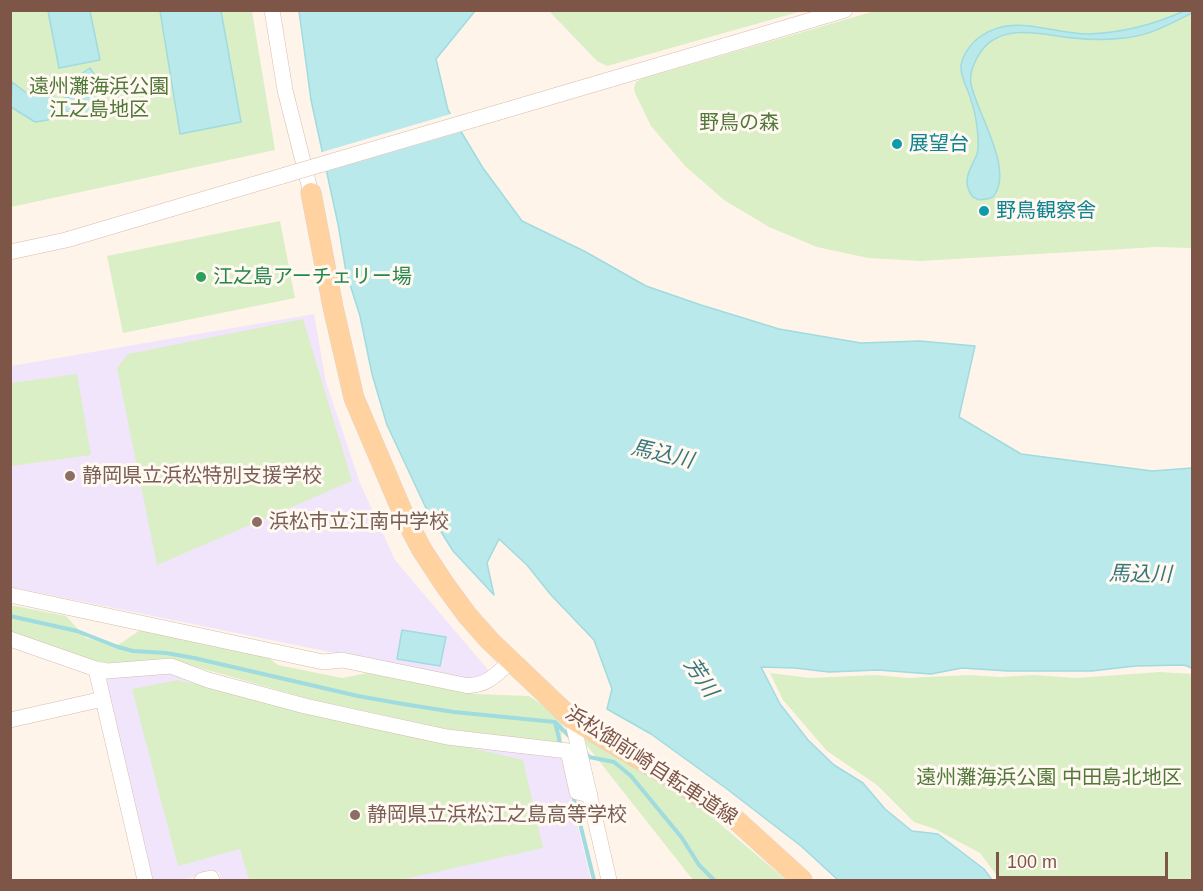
<!DOCTYPE html>
<meta charset="utf-8">
<style>
body{margin:0}
#map{position:relative;width:1203px;height:891px;overflow:hidden;background:#fff4e9;font-family:Arial,sans-serif}
canvas{display:block}
.frame{position:absolute;inset:0;border:12px solid #7e5648;pointer-events:none}
.scale{position:absolute;left:996px;top:852px;width:172px;height:27px;box-sizing:border-box;border:3px solid #7e5648;border-top:0;padding-left:8px;font-size:18px;line-height:21px;white-space:nowrap;color:#7e5648;-webkit-text-stroke:4px #fff9f2;paint-order:stroke}
</style>
<div id="map">
<canvas width="1203" height="891"></canvas>
<div class="frame"></div>
<div class="scale">100 m</div>
</div>
<script>
const ctx = document.querySelector('canvas').getContext('2d');
ctx.lineJoin = 'round';
function fill(path, color) { ctx.fillStyle = color; ctx.fill(path, 'evenodd'); }
function trace(path, color, width, dash) { ctx.strokeStyle = color; ctx.lineWidth = width; ctx.lineCap = dash ? 'butt' : 'round'; ctx.setLineDash(dash || []); ctx.stroke(path); }
function write(font, color, halo, rows, align = 'center') {
  ctx.font = font + ' Arial,"Noto Sans JP",sans-serif'; ctx.lineWidth = 6; ctx.setLineDash([]); ctx.textBaseline = 'middle'; ctx.strokeStyle = halo; ctx.fillStyle = color; for (const [text, x, y, turn = 0] of rows) {
    ctx.save(); ctx.translate(x, y); ctx.rotate((+turn || 0) * Math.PI / 180); ctx.textAlign = isNaN(turn) ? turn : align; if (halo) ctx.strokeText(text, 0, 0); ctx.fillText(text, 0, 0); ctx.restore();
  }
}
fill(new Path2D(`
 M314,314L326,382L360,483L395,560L489,671L477,682L11,587V366Z
 M173,673L442,741L561,758L591,880H221L219,872L181,880H150L104,678Z`), '#f1e5fc');
fill(new Path2D(`
 M10,11H252L275,150L11,207Z
 M549,11H802L607,66L597,61Z
 M875,11H1192V248L1156,247L921,261L868,258L817,247L769,227L724,200L685,166L651,126L635,93L634,88L636,82L641,79Z
 M280,221L295,298L123,333L107,256Z
 M303,319L352,481L157,565L117,368L128,354Z
 M77,374L91,455L11,466V383Z
 M10,605L66,616L86,638L118,645L142,629L268,657L278,665L342,678L373,672L475,694L529,696L563,719L561,743L447,729L306,698L172,660L104,664L11,635Z
 M1160,672L1192,674V880H1000L980,853L935,829L914,822L877,785L827,751L783,700L770,673L810,678L876,675L907,678L970,675L1001,677L1034,675L1076,678Z
 M178,680L523,760L543,848L401,880H249L240,849L178,866L132,689Z
 M589,735L706,812L786,880H693L584,742Z`), '#daefc5');
const water = new Path2D(`
 M48,11H90L100,60L59,68Z
 M160,11H221L241,122L180,134Z
 M299,11H475L436,59L448,110L483,168L522,221L584,251L646,286L701,305L779,329L861,343L920,341L975,346L959,417L1021,454L1152,471L1192,468V668L1184,665L1135,666L1092,671H1008L962,668L931,674L878,670L829,672L795,668L761,667L780,704L808,740L834,765L863,783L885,809L912,831L938,834L984,869L992,880H838L801,846L727,789L651,734L607,709L612,689L594,640L551,595L527,565L499,539L487,563L494,595L453,551L425,506L387,425L372,374L360,316L346,272L338,224L311,100Z
 M1184,11H1192V13C1170,24 1149,36 1124,38C1107,40 1090,40 1073,38C1043,35 1004,22 982,50C975,59 969,73 971,84C977,114 1015,170 993,197C981,202 972,201 968,188C964,176 973,165 977,154C979,148 978,141 978,136C977,124 975,111 971,100C968,88 960,78 961,65C963,54 972,42 981,36C1015,13 1051,34 1088,34C1122,33 1153,25 1184,11Z
 M90,68C98,79 107,104 92,113C88,115 81,116 77,117L66,111L64,98L82,95L78,76Z
 M51,80C58,93 51,107 48,120L35,122L11,107L12,82L28,94L41,83Z
 M402,630L446,637L440,666L397,659Z`);
fill(water, '#bae9ec');
trace(water, '#9fdbdf', 1.5);
fill(new Path2D(`
 M454,113L464,131L324,172L319,153Z`), '#fff4e9');
trace(new Path2D(`
 M10,616L77,631L118,647L133,651L166,653L194,658L358,696L403,704L454,712L555,722L570,737
 M555,722L561,747
 M586,753L589,757L614,762L631,776L682,838L699,865L714,880
 M573,795L594,880`), '#9fdbdf', 4);
const minor = new Path2D(`
 M272,10L285,90L311,193
 M724,46L845,10
 M10,252L66,240L282,176
 M10,595L323,662L342,660L464,685C484,688 496,675 511,661
 M10,639L96,669L145,880
 M96,669L107,671L171,666L208,680L305,706L373,721L447,737L568,751L577,792L590,795
 M572,719L609,880
 M10,720L103,699
 M202,880L211,878L212,880`);
const major = new Path2D(`
 M311,193L333,307L354,398L405,518L422,550L445,585L467,615L490,641L572,719L681,784L736,820L802,880`);
trace(minor, '#d5bdaf', 16);
trace(major, '#ddd3cf', 21);
trace(minor, '#fff', 15);
trace(major, '#ffd2a0', 20);
const minorBridge = new Path2D(`
 M282,176L724,46`);
trace(minorBridge, '#d5bdaf', 16, []);
trace(minorBridge, '#fff', 15);
for (const [x, y, r, color] of [
 [897,144,6,"#0f9aa8"],
 [984,211,6,"#0f9aa8"],
 [201,277,6,"#2e9e5b"],
 [70,476,6,"#8d6e63"],
 [257,522,6,"#8d6e63"],
 [355,815,6,"#8d6e63"]
]) { const dot = new Path2D(); dot.arc(x, y, r, 0, 2 * Math.PI); ctx.fillStyle = color; ctx.fill(dot); trace(dot, '#fff9f2', 2); }
write('20px', '#527839', '#fff9f2', [
 ["遠州灘海浜公園",99,87],
 ["江之島地区",99,110],
 ["野鳥の森",739,123],
 ["遠州灘海浜公園 中田島北地区",1049,778]
]);
write('20px', '#0d838f', '#fff9f2', [
 ["展望台",909,144],
 ["野鳥観察舎",996,211]
], 'left');
write('20px', '#27864d', '#fff9f2', [
 ["江之島アーチェリー場",213,277]
], 'left');
write('20px', '#785e54', '#fff9f2', [
 ["静岡県立浜松特別支援学校",82,476],
 ["浜松市立江南中学校",269,522],
 ["静岡県立浜松江之島高等学校",367,815]
], 'left');
write('20px', '#7e5648', '#fff9f2', [
 ["浜松御前崎自転車道線",651,766,33]
]);
write('italic 21px', '#37777c', '#fff9f2', [
 ["馬込川",662,455,13],
 ["馬込川",1140,575,1],
 ["芳川",700,678,56]
]);
</script>
